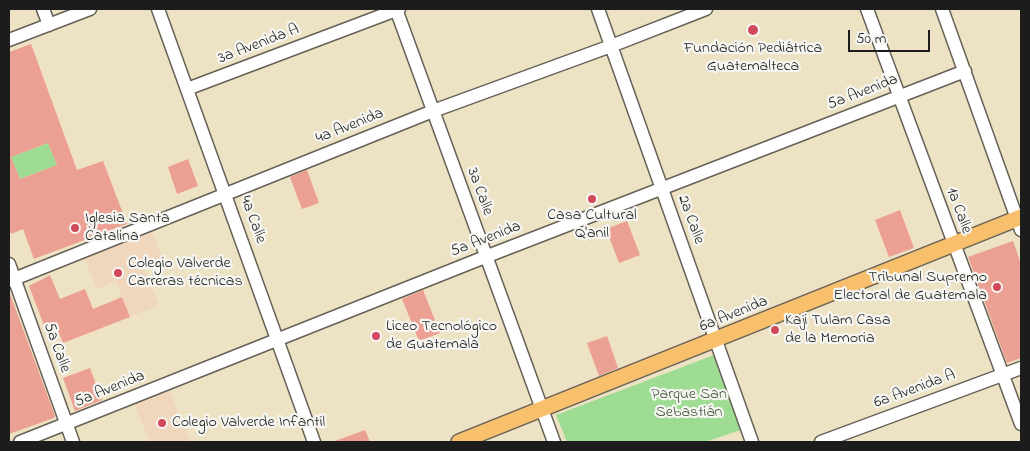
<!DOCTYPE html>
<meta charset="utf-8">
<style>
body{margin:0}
#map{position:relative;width:1030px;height:451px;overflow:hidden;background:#eee2c5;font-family:"Indie Flower",sans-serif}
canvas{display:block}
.frame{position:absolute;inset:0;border:10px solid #1c1c1c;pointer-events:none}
.scale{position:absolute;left:848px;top:30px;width:82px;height:22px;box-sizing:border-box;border:2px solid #1c1c1c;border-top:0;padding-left:6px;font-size:15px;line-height:18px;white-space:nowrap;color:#1c1c1c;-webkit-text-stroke:4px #f6f6f2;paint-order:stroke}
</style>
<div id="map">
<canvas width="1030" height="451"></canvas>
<div class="frame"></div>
<div class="scale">50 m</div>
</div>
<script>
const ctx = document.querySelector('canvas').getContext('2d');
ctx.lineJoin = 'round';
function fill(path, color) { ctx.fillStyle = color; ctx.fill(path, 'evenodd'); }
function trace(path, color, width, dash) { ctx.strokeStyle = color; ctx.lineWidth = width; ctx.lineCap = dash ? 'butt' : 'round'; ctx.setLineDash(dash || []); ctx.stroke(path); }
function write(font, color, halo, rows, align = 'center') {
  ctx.font = font + ' "Indie Flower",sans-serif'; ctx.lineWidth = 4.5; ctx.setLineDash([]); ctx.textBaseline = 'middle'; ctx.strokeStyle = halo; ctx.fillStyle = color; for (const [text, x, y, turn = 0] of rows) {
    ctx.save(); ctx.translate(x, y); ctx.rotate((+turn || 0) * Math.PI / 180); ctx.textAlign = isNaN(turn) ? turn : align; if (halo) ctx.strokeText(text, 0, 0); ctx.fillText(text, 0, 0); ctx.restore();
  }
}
fill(new Path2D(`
 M151,230L163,259L143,266L159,305L130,317L116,281L97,289L83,255Z
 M169,390L191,442H150L134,403Z`), '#f0d6bc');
fill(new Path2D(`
 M48,143L57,165L20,179L11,157Z
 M714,355L741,430L705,442H567L556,415Z`), '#9ddc92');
fill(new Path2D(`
 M31,44L77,170L103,161L127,224L34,259L23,229L11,234L9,227V52ZM48,143L57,165L20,179L11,157Z
 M188,159L198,186L177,194L168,167Z
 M307,170L319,203L302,209L290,177Z
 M900,210L914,248L889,257L875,220Z
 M627,221L640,255L619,263L606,229Z
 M1013,241L1021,264V358L1007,363L968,257Z
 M50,275L60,299L85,289L93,309L122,297L130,317L63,343L55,324L45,328L29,286Z
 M423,290L440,333L419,341L402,299Z
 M9,291L55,416L54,418L9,434Z
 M607,336L618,368L599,376L587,343Z
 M90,368L102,400L75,411L63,378Z
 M365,430L370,442H336L335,441Z`), '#ec9f93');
const minor = new Path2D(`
 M43,9L49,25
 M158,9L314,442
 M396,9L554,442
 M598,9L752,442
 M867,9L1021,424
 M942,9L1021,230
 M9,40L90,9
 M187,89L399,9
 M9,264L73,442
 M9,281L433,111L611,46L706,9
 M20,442L485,257L965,71
 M821,442L1021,368`);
const major = new Path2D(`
 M459,442L1021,217`);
trace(minor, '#666157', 15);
trace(major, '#666157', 18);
trace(minor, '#fff', 12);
trace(major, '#f8bf6c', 15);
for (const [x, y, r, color] of [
 [753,30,6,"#d1495b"],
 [592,199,5,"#d1495b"],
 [75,228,5,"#d1495b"],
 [118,273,5,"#d1495b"],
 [997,287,5,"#d1495b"],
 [775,330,5,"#d1495b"],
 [376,336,5,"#d1495b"],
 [162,423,5,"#d1495b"]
]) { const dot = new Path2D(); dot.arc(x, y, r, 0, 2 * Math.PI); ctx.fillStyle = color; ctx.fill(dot); trace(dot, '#f6f6f2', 2); }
write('16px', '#1c1c1c', '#f6f6f2', [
 ["3a Avenida A",259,45,-21],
 ["5a Avenida",863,93,-21],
 ["4a Avenida",350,127,-22],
 ["3a Calle",479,192,70],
 ["1a Calle",958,211,70],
 ["4a Calle",252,220,70],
 ["2a Calle",690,220,70],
 ["5a Avenida",486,240,-21],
 ["6a Avenida",734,315,-22],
 ["5a Calle",56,348,70],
 ["5a Avenida",110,390,-22],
 ["6a Avenida A",915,390,-20]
]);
write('16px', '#1c1c1c', '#f6f6f2', [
 ["Fundación Pediátrica",753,49,"center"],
 ["Guatemalteca",753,67,"center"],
 ["Casa Cultural",592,216,"center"],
 ["Q'anil",592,234,"center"],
 ["Iglesia Santa",85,219],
 ["Catalina",85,237],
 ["Colegio Valverde",128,264],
 ["Carreras técnicas",128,282],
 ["Tribunal Supremo",987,278,"right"],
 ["Electoral de Guatemala",987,296,"right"],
 ["Kaji Tulam Casa",785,321],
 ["de la Memoria",785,339],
 ["Liceo Tecnológico",386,327],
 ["de Guatemala",386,345],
 ["Colegio Valverde Infantil",172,423]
], 'left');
write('16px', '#43563f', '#f6f6f2', [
 ["Parque San",689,395],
 ["Sebastián",689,413]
]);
</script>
